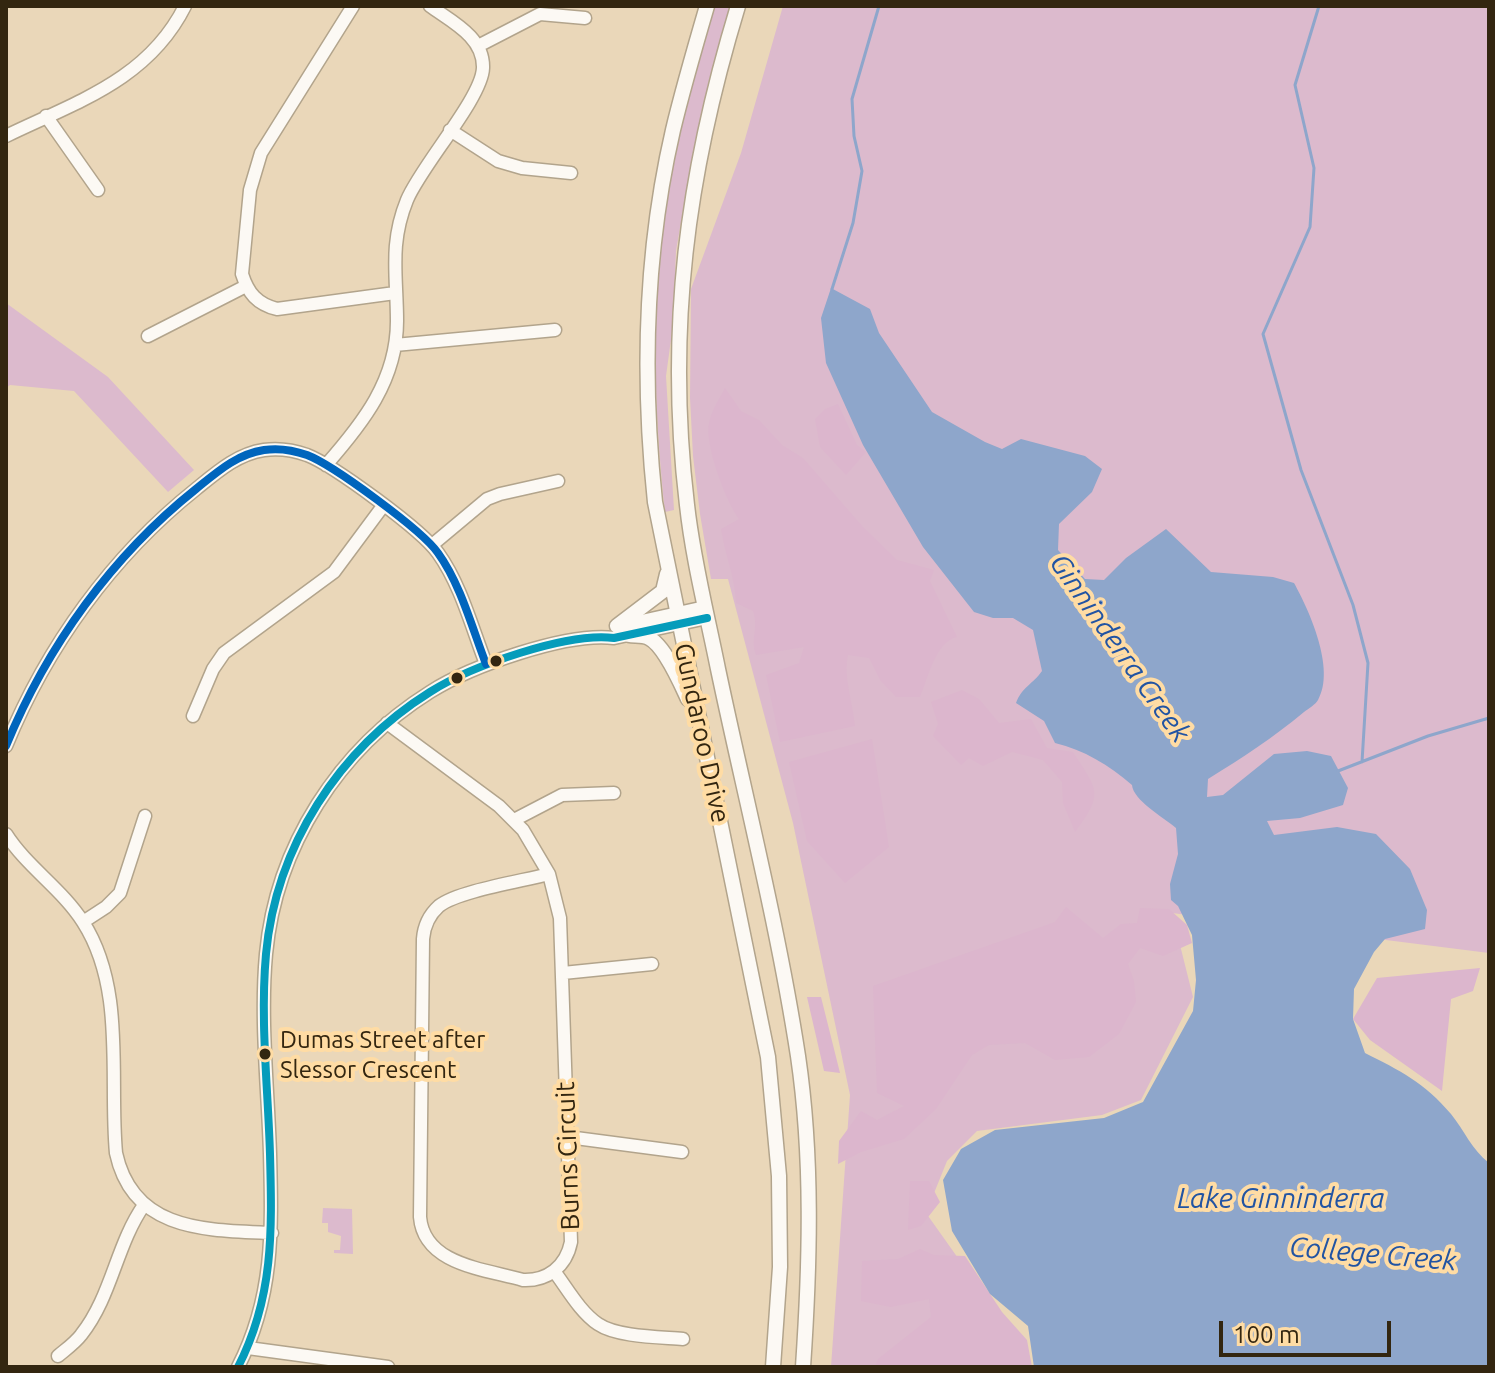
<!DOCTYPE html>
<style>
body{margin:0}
#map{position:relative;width:1495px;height:1373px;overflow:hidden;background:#ead7b9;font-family:Ubuntu,sans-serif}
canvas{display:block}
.frame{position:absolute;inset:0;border:8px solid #332610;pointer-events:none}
.scale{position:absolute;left:1219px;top:1321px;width:172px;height:36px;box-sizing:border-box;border:4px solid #332610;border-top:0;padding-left:10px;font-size:24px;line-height:28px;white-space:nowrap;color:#332610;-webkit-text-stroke:6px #ffdca4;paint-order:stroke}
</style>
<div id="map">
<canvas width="1495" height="1373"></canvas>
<div class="frame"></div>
<div class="scale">100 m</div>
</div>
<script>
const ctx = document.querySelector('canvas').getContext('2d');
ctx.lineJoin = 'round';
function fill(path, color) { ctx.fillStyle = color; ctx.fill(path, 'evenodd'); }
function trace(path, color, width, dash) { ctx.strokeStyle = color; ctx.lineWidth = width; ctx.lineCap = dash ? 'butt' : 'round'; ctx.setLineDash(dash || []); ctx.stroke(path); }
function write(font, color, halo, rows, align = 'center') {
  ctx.font = font + ' Ubuntu,sans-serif'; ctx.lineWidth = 8; ctx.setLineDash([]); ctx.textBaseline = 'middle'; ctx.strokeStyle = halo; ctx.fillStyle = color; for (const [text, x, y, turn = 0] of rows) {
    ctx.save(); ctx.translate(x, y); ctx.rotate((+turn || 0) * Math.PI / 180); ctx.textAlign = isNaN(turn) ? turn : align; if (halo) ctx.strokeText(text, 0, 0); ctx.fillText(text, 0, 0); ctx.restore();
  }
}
fill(new Path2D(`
 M714,6H731L709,80L693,153L676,251L673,325L666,376L674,510L665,512C654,409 650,305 667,202C678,135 695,71 714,6Z
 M783,6H1489V953L1172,913L1193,997L1141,1100L1102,1115L977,1131L947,1161L926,1213L1024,1351L1028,1367H831L850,1095L793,823L728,579H711L700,514L693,456L690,398L691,289L741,153Z
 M6,303L108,377L194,470L168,492L74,391L10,385L6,388Z
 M323,1208L352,1209L353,1254L334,1253V1250H340L341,1236L328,1232V1223H322Z`), '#dcbacd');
fill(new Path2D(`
 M725,388L741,411L759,420L782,445L803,458L863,527L897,560L934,570L930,581L957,637C936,641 928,678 920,697H896L880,680L869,658L848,655C843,675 853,704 855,726L780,742L766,675L799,663L804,647L756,655C750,638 759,629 753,611L736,603C735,577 725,555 721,529L739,519C726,502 704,443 709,423C711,411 720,398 725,388Z
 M838,404L857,445L866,452L846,475L820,447L815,419L825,409Z
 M962,690L979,699L999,723L1031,719L1047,748L1073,752C1098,791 1104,793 1075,832L1063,803L1062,782L1043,760L1012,752L983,766L969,758L961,765L933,736L938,724L931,702Z
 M872,739L889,847L845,883L807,841L789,762Z
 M1066,907L1103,938L1121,924L1137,923L1140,908L1169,909L1187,925L1192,943L1163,956L1140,948L1128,964L1134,981L1136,1002L1119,1034L1089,1057L1055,1060L1025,1043L989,1045L972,1055L936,1109L904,1139L861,1152L838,1164L839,1141L861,1111L877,1120L904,1106L877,1093L873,986L1055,922Z
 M1480,968L1473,991L1451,999L1442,1091L1370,1040L1353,1019L1377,978Z
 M807,997H821L840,1073L824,1071Z
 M910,1181H929L940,1202L921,1226L908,1230Z
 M920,1249L934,1255L965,1256L1002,1312L1027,1340L1032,1367H875L878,1359L931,1317L929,1299L891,1307L861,1301L862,1261L898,1259Z`), '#dcb6cd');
fill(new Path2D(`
 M831,288L870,309L879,333L932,412L985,442L1002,449L1021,439L1085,456L1102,469L1092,492L1059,524L1058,550L1085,579L1104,580L1126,558L1166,529L1211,572L1273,577L1294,583C1309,610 1336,669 1318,700C1316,704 1308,709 1304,712C1274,737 1242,758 1208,779L1207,797L1223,795L1274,754L1307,751L1331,756L1348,788L1343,805L1300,818L1267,821L1274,835L1337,827L1376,834L1410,869L1427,910L1425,929L1385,939L1374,952L1354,989L1353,1019L1365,1053C1399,1070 1425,1083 1451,1114C1464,1130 1472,1150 1489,1163V1367H1034L1028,1326L990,1294L952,1231L943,1180L961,1149L995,1130L1104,1118L1143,1102L1193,1011L1196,980L1192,935L1178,906L1171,900L1170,884L1178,854L1176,828C1163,817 1133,800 1132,785C1109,765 1084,750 1055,743L1044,721L1016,703C1022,687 1033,684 1042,671L1033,630L1013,618H993L974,612L923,547L863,445L826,363L821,318Z`), '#8ea6cb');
trace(new Path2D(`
 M1319,6L1295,85L1314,168L1310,227L1263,334L1301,470L1353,605L1368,663L1362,762
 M832,289L853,223L862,171L854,136L852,99L879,6
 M1338,771L1428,736L1489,718`), '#8ea6cb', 3);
const minor = new Path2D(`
 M353,6L261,153L250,190L242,274C248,293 257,304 277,309L395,293
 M478,46L540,14L585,18
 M46,116L98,190
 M450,130L498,161L522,168L571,173
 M6,136C76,102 148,80 185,6
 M148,336L246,286
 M395,345L555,330
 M326,465C363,423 397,380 397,321C397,276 389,244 407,200C421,166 482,98 483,68C484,37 452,22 430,6
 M432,545L487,499L500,494L558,481
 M619,626L705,607
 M193,716L213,669L224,653L334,572L383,506
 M387,723L499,806L523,830L549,874C523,881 458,891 439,906C429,915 424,926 423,939L420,1217C424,1265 485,1269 523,1280C547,1281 566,1267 571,1242L560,918L549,874
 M6,746C47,646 112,556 196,489C217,472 237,454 264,450C278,448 293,450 307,455C333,465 422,530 438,553C461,585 472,628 486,664
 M514,820L562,795L614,793
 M6,834C27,867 62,889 83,922C126,989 109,1078 116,1153C133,1232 207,1230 272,1233
 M83,922L106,907L120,893L145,816
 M563,973L652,964
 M568,1137L682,1152
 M554,1271C567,1288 580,1312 598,1324C617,1337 660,1337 683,1339
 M248,1348L388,1367
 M58,1356C65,1350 75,1343 81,1335C112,1296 116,1245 144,1205
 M238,1367C274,1297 272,1230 270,1154C268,1088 260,1020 266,954C276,846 339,749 430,692C471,666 567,632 614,638L707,618`);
const major = new Path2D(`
 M707,6C695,47 683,88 673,130C645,251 642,379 655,502L768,1057L779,1176L780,1267L773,1367
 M738,6C687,174 666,330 687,505C693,560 707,614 718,669C745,797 778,926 798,1056C813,1158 810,1264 803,1367
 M617,626L663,591L667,574
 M629,635C634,636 644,635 649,638C665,646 681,684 688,699`);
trace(minor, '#b2a48c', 15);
trace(major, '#b2a48c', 17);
trace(minor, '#fcf9f4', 12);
trace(major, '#fcf9f4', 14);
trace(new Path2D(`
 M238,1367C274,1297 272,1230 270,1154C268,1088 260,1020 266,954C276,846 339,749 430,692C471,666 567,632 614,638L707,618`), '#059cbb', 8);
trace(new Path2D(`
 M6,746C47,646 112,556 196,489C217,472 237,454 264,450C278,448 293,450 307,455C333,465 422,530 438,553C461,585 472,628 486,664`), '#0065bd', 8);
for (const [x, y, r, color] of [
 [496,661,7,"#332610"],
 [457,678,7,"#332610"],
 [265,1054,7,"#332610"]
]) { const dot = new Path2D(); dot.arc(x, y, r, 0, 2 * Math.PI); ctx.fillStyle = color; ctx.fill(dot); trace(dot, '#ffdca4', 3); }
write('24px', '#332610', '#ffdca4', [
 ["Dumas Street after",280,1040],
 ["Slessor Crescent",280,1070]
], 'left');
write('26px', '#332610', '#ffdca4', [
 ["Gundaroo Drive",702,733,78],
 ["Burns Circuit",568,1156,-92]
]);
write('italic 28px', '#2254a3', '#ffdca4', [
 ["Ginninderra Creek",1120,648,55],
 ["Lake Ginninderra",1281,1199],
 ["College Creek",1373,1254,5]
]);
</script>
